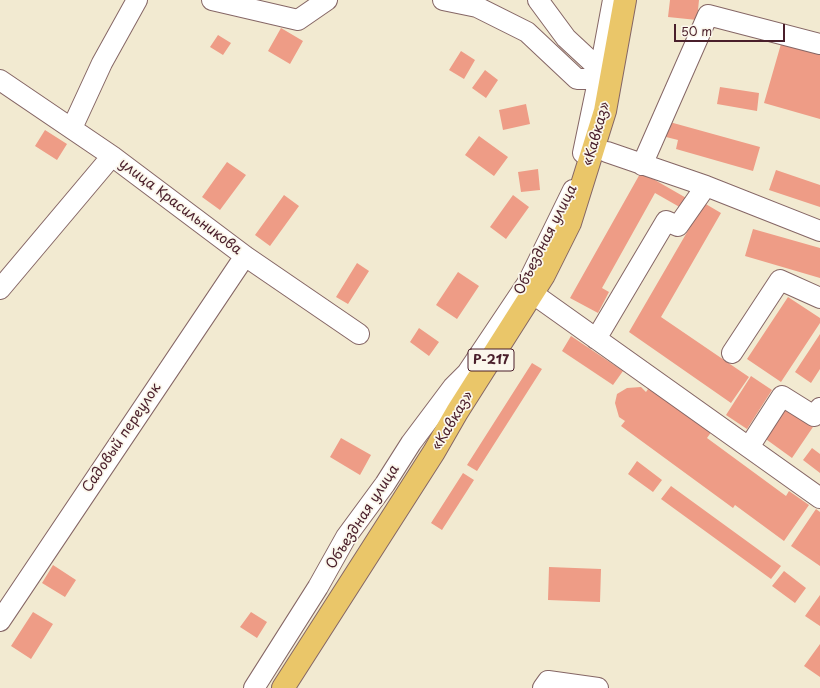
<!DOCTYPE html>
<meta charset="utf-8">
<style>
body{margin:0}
#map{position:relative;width:820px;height:688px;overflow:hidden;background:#f2ead1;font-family:"Playpen Sans",sans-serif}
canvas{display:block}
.scale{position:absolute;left:674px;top:24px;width:111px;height:18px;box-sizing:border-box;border:2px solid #4a1f2b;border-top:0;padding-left:5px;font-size:12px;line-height:14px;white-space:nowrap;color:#4a1f2b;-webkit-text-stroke:3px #fbf7ec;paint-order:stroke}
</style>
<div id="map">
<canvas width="820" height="688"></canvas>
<div class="scale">50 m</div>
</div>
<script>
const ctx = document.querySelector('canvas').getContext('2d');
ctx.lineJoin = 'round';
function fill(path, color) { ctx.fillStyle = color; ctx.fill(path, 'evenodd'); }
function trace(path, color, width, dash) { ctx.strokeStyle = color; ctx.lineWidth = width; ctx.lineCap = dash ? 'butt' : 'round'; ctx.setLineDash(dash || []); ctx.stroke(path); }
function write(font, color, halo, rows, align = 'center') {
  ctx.font = font + ' "Playpen Sans",sans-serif'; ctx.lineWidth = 3.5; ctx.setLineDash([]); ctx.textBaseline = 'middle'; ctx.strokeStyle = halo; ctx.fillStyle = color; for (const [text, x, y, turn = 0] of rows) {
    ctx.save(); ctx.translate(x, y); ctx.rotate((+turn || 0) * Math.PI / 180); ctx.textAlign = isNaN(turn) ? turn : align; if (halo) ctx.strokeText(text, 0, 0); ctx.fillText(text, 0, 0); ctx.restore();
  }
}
fill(new Path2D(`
 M670,0H699L697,20L668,17Z
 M281,28L303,41L290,64L268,51Z
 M218,35L231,43L223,55L210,47Z
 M783,37L820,48V119L764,103Z
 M461,51L475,60L464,79L449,70Z
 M485,70L498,80L486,98L472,88Z
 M720,87L759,93L757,111L717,104Z
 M526,104L530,124L503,130L499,110Z
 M666,121L760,147L753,171L676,149L678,140L662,136Z
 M45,130L67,144L57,160L35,146Z
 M479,136L508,157L494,176L465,155Z
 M227,162L246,175L220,210L202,197Z
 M538,169L540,190L521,192L518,172Z
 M776,170L820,185V207L769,190Z
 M641,172L688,199L683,209L655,193L602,288L609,292L598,313L570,298Z
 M284,195L299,206L270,246L255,235Z
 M513,195L529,207L506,239L490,227Z
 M704,203L721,213L661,317L749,377L731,403L629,332Z
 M753,229L820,248V278L745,256Z
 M357,263L369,271L348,304L336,297Z
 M458,272L479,286L457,319L436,305Z
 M788,297L820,318V323L781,382L747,359Z
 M419,328L439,342L429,356L410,342Z
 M820,334V369L811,383L795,372Z
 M571,336L623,371L613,385L562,351Z
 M532,363L542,369L477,471L467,465Z
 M751,376L772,390L747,429L726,415Z
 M650,386L712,431L707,438L786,496L789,491L809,505L784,541L735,505L733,508L621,426L625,421L619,417L615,403L617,394L627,388L641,387L646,392Z
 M784,407L813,427L792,458L763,437Z
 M341,438L371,455L360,475L330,457Z
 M812,448L820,454V473L803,460Z
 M637,461L662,480L653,492L628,474Z
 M463,473L474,480L442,530L431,523Z
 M671,486L781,566L771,579L661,499Z
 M816,509L820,512V566L791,546Z
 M53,565L76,580L65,597L42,583Z
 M549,567L601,569L600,602L548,600Z
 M784,571L806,588L795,603L772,586Z
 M820,595V626L805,616Z
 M33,612L53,624L31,659L11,646Z
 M251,612L267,622L257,638L240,627Z
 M820,644V677L804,666Z`), '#ee9c86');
const minor = new Path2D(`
 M212,0L298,20L327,0
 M443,0L477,7L527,32L577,79H611
 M538,0L566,38L608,77
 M0,80L112,156L245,256L359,334
 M72,128L102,63L137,0
 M607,152L706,186L820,231
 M583,153L597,86L613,0
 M642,165L708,15L820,44
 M0,289L112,156
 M532,293L820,498
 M596,339L666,221L678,226L706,186
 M732,353L780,280L820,298
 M467,373L528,282L573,190
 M749,447L782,396L814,416L820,408
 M0,621L245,256
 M254,688L318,587L346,537L385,484L411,443L453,387L467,373L480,374
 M543,688L548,681L598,688`);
const major = new Path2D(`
 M283,688L434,452L457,412L544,275L570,223L605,111L625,0`);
trace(minor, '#856665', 22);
trace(major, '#856665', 24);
trace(minor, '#fff', 20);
trace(major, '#eac669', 22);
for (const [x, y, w] of [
 [491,360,46]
]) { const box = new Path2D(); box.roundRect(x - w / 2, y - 11, w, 22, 3); ctx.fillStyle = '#fbf7ec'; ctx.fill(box); trace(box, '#4a1f2b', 1); }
write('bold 13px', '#4a1f2b', null, [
 ["Р-217",491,360]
]);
write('14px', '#4a1f2b', '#fbf7ec', [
 ["«Кавказ»",597,134,-74],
 ["улица Красильникова",180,207,37],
 ["Объездная улица",546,240,-63],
 ["«Кавказ»",453,421,-59],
 ["Садовый переулок",122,438,-56],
 ["Объездная улица",363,517,-57]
]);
</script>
